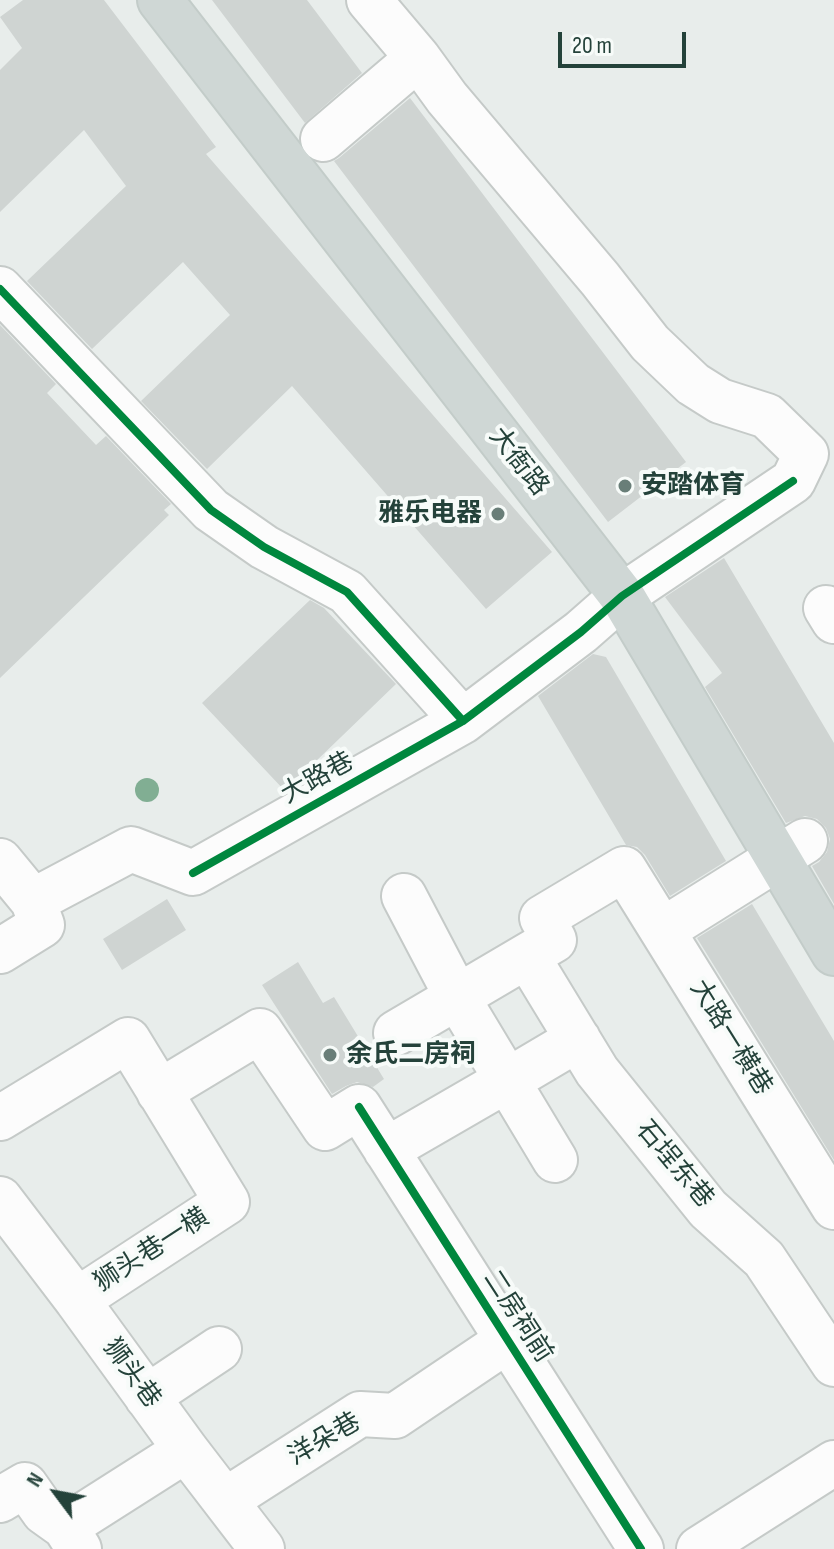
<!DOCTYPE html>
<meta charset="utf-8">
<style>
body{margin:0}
#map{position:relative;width:834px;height:1549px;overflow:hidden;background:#e8edeb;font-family:"Sofia Sans Condensed",sans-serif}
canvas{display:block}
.north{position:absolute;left:16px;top:1453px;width:80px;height:80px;-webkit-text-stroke:6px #f7fbf9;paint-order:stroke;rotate:302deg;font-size:22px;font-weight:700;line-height:32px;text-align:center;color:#24423a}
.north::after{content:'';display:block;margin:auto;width:28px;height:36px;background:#24423a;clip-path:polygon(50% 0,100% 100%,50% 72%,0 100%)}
.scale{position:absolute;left:558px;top:32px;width:128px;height:36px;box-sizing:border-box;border:4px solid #24423a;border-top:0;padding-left:10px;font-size:24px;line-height:28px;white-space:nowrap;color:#24423a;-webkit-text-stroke:6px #f7fbf9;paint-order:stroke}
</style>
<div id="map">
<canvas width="834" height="1549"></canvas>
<div class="north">N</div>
<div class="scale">20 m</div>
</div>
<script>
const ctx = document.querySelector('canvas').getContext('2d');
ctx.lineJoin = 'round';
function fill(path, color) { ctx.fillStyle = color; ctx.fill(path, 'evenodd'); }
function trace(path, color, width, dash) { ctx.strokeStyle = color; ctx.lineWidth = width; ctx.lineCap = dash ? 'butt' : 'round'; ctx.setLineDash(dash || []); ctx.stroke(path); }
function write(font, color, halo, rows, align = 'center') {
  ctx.font = font + ' "Sofia Sans Condensed","Noto Sans SC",sans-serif'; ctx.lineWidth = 8; ctx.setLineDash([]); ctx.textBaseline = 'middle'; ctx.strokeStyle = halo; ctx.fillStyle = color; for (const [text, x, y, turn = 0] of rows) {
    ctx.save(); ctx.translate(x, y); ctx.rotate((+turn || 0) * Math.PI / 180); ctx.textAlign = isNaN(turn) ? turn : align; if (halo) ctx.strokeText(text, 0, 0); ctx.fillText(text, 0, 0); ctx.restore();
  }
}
fill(new Path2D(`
 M23,0H104L216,147L206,154L552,552L486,609L292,386L207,469L141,401L230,315L183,262L92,349L27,281L126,186L84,130L0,212V70L22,48L0,17Z
 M212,0H307L362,73L305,123Z
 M410,98L686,462L608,522L334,161L339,158Z
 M0,325L56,384L47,393L96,445L106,436L171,504L164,510L169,515L0,678Z
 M724,558L834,743V904L812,866L819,862L827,852L830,839L826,828L817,819L805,816L786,823L705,687L722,673L665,597Z
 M310,600L324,608L396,684L285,791L202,703Z
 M593,654L606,657L726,861L670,896L645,855L637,847L626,845L538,696Z
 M167,899L186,930L122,970L103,939Z
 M752,904L834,1041V1160L697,938Z
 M298,962L323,1003L334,997L384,1079L373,1087L357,1082L346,1086L332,1094L262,985Z`), '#cfd4d2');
const minor = new Path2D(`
 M323,139L418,58
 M0,289L211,510L264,547L347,592L463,721
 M826,608L834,621
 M0,861L33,901L42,925L0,951
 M404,896L457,997L555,1160
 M33,901L131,849L193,873L463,721L581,632L622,596L793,481L806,454L767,416L720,401L693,384L650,343L600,279L447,98L418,58L369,0
 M663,930L805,841
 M527,956L597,1071L708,1209L764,1259L834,1364
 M396,1033L554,940L542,918L624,869L834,1207
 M507,1081L578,1039
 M159,1092L260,1031L325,1128L359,1107L641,1549
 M0,1118L128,1040L227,1202L77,1300
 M386,1150L488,1091
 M0,1199L77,1300L186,1450L262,1549
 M147,1397L219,1349
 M0,1500L25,1485L44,1512L65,1527
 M226,1500L360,1414L395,1416L508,1340
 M79,1549L65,1527L186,1450
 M699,1549L834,1463`);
const major = new Path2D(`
 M160,0L622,596L834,953`);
trace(minor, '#c5cac8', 48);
trace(major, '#c3ccc9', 48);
trace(minor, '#fcfcfc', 44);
trace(major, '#cfd7d5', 44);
trace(new Path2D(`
 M0,289L211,510L264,547L347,592L463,721
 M193,873L463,721L581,632L622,596L793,481
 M359,1107L641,1549`), '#00873e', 8);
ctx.fillStyle = '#81ae93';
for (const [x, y] of [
 [147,790]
]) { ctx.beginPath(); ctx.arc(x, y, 12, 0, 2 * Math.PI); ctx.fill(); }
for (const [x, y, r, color] of [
 [625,486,8,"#697e78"],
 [498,514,8,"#697e78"],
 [330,1055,8,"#697e78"]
]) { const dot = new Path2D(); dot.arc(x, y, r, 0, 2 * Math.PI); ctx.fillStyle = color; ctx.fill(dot); trace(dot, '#f7fbf9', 3); }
write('26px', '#24423a', '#f7fbf9', [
 ["大衙路",518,462,52],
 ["大路巷",318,779,-29],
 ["大路一横巷",730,1038,58],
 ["石埕东巷",674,1165,50],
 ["狮头巷一横",152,1251,-33],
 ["二房祠前",517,1317,57],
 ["狮头巷",131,1374,54],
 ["洋朵巷",325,1440,-30]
]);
write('bold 26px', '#24423a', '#f7fbf9', [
 ["安踏体育",641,486],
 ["雅乐电器",482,514,"right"],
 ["余氏二房祠",346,1055]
], 'left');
</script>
